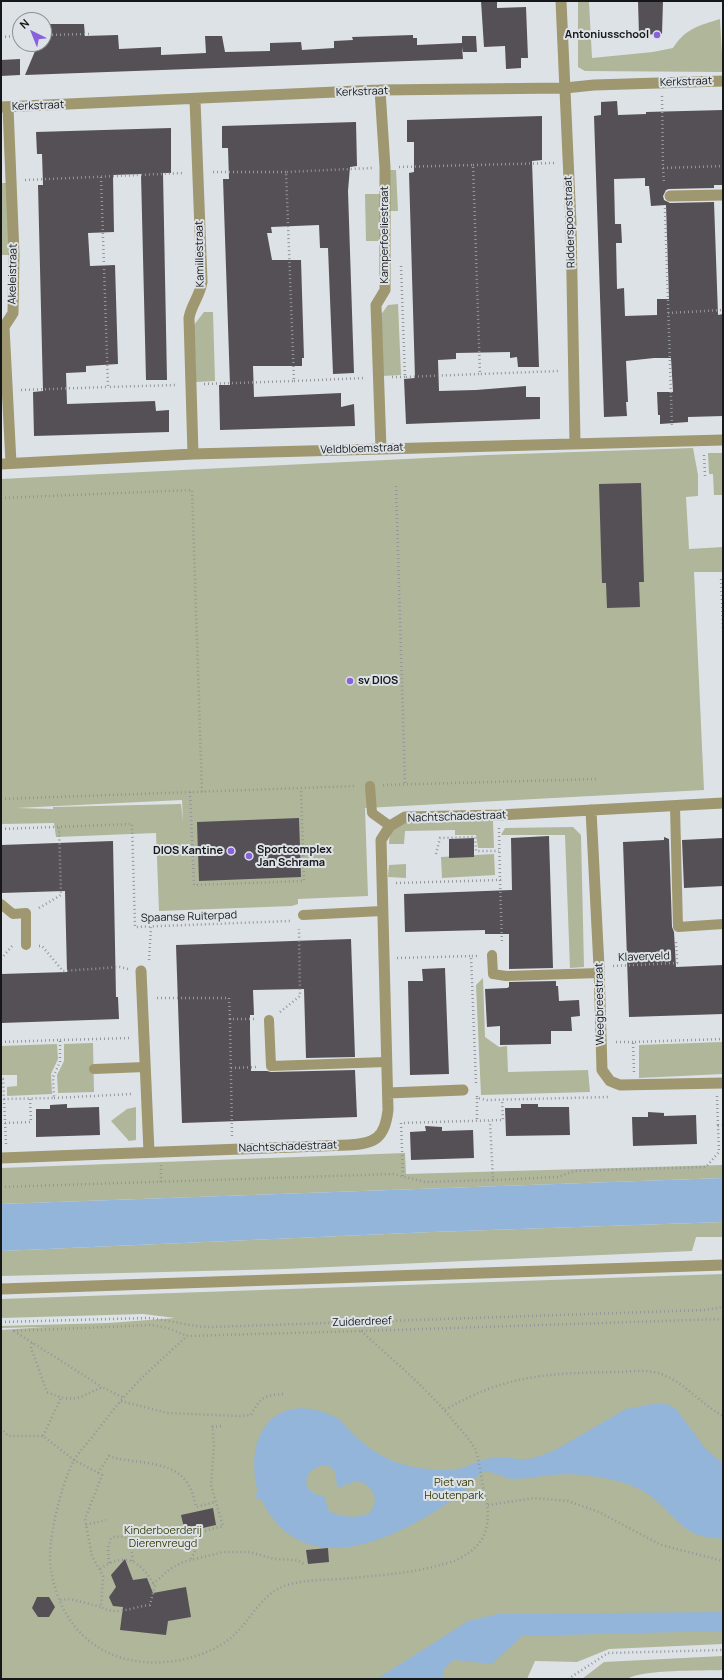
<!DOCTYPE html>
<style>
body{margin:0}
#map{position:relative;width:724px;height:1680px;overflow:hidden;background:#dde2e7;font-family:Manrope,sans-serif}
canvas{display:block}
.frame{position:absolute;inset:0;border:2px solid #151718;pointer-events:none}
.north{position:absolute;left:12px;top:12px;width:40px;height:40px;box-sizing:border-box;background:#dde2e7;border:1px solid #8d9194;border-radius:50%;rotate:317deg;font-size:11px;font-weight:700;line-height:16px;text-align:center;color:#151718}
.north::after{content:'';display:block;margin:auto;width:14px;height:18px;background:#8762dc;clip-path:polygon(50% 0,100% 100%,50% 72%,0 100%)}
</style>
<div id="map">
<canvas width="724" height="1680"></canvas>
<div class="frame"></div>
<div class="north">N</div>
</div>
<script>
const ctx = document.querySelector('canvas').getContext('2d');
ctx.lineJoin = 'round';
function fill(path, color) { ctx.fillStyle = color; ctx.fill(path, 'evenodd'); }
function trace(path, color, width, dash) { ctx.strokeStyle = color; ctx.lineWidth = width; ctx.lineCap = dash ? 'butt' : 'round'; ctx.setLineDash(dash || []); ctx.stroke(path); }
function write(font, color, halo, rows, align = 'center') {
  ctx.font = font + ' Manrope,sans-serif'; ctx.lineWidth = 4; ctx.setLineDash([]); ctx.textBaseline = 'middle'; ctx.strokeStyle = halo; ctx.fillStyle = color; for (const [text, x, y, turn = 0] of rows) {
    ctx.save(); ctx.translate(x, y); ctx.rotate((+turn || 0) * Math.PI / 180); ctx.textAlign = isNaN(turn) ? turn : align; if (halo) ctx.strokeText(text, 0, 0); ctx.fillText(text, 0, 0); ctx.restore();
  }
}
fill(new Path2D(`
 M578,1L589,2L592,58L653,52L673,48C686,28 698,26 720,19L723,72L585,71L578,67Z
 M387,170H396L398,211H389Z
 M1,183H8L9,255H1Z
 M365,194H380L381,241H366Z
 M398,304L401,375L382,376L380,316L388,305Z
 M204,312H213L215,381L196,382L194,325Z
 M693,448L698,475V496L686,497L689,549L723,547V572H694L704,790L365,808L368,896L298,899V904L292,906L159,911L156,833L56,837L54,823L1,824V479L487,455ZM182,800L183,821L181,804L53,807V809L16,808Z
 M708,453H723V495H714L713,474H709Z
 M493,821L494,848H478L476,835H455V830L405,831L404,844H389C389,831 395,827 406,822Z
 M573,827L581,835L584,967L570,968L565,835H501L505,828Z
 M494,854L495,875L442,878L441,857Z
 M406,864V878L388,877L389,865Z
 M483,978L485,1037L499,1047L507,1046L508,1072L588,1070L590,1092L481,1095L476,985Z
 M723,1042V1074L639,1078V1045Z
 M93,1043L94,1092L58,1093L57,1075L64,1061V1044Z
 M57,1044L58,1059L51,1074L52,1094L7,1096V1087L17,1086V1075H1V1046Z
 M136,1107V1140L129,1141L111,1121L127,1109Z
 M405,1153L406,1174L723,1165V1178L1,1204V1168Z
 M723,1222V1237H696L692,1251L284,1269L1,1276V1251L432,1232Z
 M723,1274V1644L609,1649L577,1662L535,1661L527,1679H1V1330L45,1327L1,1328V1326L108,1323L175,1318L143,1314L1,1318V1299Z
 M723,1656V1670C702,1671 643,1669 627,1679H582L604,1662Z`), '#b0b699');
fill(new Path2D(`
 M723,1178V1222L432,1232L1,1251V1204Z
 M658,1403L670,1405L677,1410L704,1447L723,1464V1539C714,1538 701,1537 693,1533C675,1523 663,1503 645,1492C624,1479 578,1472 553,1475C540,1476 527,1479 514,1479C504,1479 495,1471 485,1472C474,1474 471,1486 463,1492C406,1535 304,1589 261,1499L258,1500L255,1495L258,1492C242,1430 280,1386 341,1420L342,1424L343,1423C366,1450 394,1467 430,1469C439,1470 448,1471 457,1469C469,1467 480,1459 492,1458C504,1456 517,1460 529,1459C538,1457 547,1453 555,1450L626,1409ZM326,1465C338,1468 335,1479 338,1488C345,1486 351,1481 359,1482C372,1484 380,1501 371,1511C363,1520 338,1517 329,1511L324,1496C296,1492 305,1466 326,1465Z
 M723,1612V1631L522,1636L492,1664L453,1660L444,1669V1679H377L468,1621L498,1614Z`), '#93b5da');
fill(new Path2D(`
 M481,1H497V8L526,7L528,58H521V68L506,69L505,46L484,47Z
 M638,1H663L662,34L639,35Z
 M47,24H84L85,36L118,35L119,49L161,47V55L206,53L205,36H222L225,52L270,51V43L301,42L302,50L334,48V41L353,40L352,37L413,35V38H417V45L462,43V36H476L477,52H463L462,47L463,59L25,75L38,44H44V31Z
 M20,59V75L1,76V60Z
 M617,101L618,115L646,114V112L723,110V185H714V188L669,189L666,190L663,196L664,200L670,203L714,202L718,315L723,314V416L688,417V422L660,424V415H658L657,392H673L671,358H654L626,361L628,402H626L627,416L604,417L594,116L601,115V102ZM645,178V186H649L651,206L666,205L669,299H657V315L625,316L624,288L617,289L616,243H622L621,224H615L614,179Z
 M542,116V160L532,161L539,367H518L517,357L510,358V352L456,353V359L438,360L439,391L476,390L526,386V397H540V419L406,424L404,379L415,378L409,173L414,172V142H407V120Z
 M356,122L357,166L350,167L348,191L354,373L333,374L328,248H320L319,225L271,227L272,233H267L272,260H301L304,358H302V366H253L254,397L341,393V407L354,404L355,426L220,430L219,385H230L223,179H229L228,148H222V126Z
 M171,128V173H163L167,380H146L141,174L113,175L114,232L88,233L90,266L115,265L118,364L86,366V372L66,373L67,404L155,401L156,411L169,410V432L34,436L33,392L43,391L38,185H43L42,154H37L36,132Z
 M641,483L644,582H639L640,607L607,608L606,583H602L599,484Z
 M299,818L301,877L199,881L197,822Z
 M549,836L553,968L509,969V934H485V930L405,932L404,894L512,890L511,838Z
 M664,837L669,839L672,927L674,932L676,967L723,965V1014L629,1017L623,842L664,840Z
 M474,838V857L449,858V839Z
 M723,838V886L684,888L682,840Z
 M113,841L116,997H118L119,1019L1,1023V974L67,972L65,891L1,893V845Z
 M351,939L355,1057L306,1058L304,989L253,990L254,1015H250V1031L251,1071H267L271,1072L355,1070L357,1117L182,1123L176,945Z
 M445,968L449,1074L410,1075L408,981H423L422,969Z
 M556,981V986H558L559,1001L579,1000L580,1016L571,1017L572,1031H551V1044L500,1045V1026L487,1027L485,989L507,988L509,987V982Z
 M67,1104V1108L99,1107L100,1135L36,1137V1109H50V1105Z
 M521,1104H538V1107H569L570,1135L506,1136L505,1108H521Z
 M648,1112L664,1113V1116L696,1115L697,1144L633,1146L632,1117H648Z
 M425,1126L442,1127V1131L473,1130L474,1158L411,1160L410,1132L426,1131Z
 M213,1508L216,1525L185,1532L181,1515Z
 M328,1548L329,1562L308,1564L306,1550Z
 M125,1559L133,1580L147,1578L153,1593L186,1587L191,1617L168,1621L166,1635L120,1630L123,1607L113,1606L109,1597L116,1587L111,1575Z
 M37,1597H49L55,1607L49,1617H38L32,1608Z`), '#545055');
trace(new Path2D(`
 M44,35L90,34
 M1,37L20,36
 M662,96L663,168L723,166
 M473,165L554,163
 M399,167L473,165L480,374L560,371
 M663,168L664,183
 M213,172H286
 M101,177L108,387L177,385
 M25,180L184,173
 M665,208L672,427
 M401,266L405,377L480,374
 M668,313L723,310
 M392,377H405
 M294,381L365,378
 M204,384L294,381L286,172L372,168
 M21,390L108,387
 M704,455L705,476
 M396,486L405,784
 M1,498L192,490L202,792
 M723,577H721L723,630
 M383,785L598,779
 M190,792L194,885L304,881L301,789
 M1,799L356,786
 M499,828L500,880
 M1,829L132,824L135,927L290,921
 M436,854L440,838L475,837L476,851H499
 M396,883L500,880L502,944
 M39,908L61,895L59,827
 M39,946H42L63,971L120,967L128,969
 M397,958L471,956
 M1,959L12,946
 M149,960L151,927
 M613,966L677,963L676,940
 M157,998H229L230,1019H256
 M280,1012L300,996L299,929
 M230,1019L232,1136
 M60,1040L130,1038
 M1,1042L60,1040V1062L53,1077L54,1098L4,1099L3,1079H1
 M616,1042H633
 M231,1068L258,1067
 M634,1072L633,1042L723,1039
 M476,1083L471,956H479
 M477,1096V1098L487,1100L608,1097
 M717,1096L718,1126
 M54,1098L132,1094
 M477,1098V1121
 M4,1099L6,1144
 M5,1123L31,1122L30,1098
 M161,1165V1183
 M403,1176L401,1123L503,1120L502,1100
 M493,1180L558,1177L574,1171L706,1167L719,1152L718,1126L723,1125
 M1,1187L393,1174L425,1182L493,1180L490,1121
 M1,1322L148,1318C170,1320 190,1327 212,1327L705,1310L723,1307
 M13,1331L151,1325L168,1328L187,1336
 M14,1331L102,1387
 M361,1331C394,1361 428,1389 456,1424C463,1432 470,1440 475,1449C480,1462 481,1477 484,1491C492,1519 489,1544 460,1558C454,1562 446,1563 440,1565C408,1574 373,1576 340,1579C322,1580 305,1580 287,1585C264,1592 254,1614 238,1631C221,1650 190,1660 166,1662C104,1667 61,1631 51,1570C46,1544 61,1486 73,1462C79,1451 89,1442 96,1432C108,1417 120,1401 133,1387C150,1369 169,1353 187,1336Z
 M362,1331L723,1319
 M32,1343L31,1348L47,1392C73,1404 78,1398 102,1387L124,1398
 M121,1401L167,1413L240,1416L251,1415C260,1397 265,1395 284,1394
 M445,1410C504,1375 549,1373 615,1372C631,1372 650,1368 666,1376C687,1385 702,1405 723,1416
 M212,1427L221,1426
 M1,1428L8,1436H43L74,1460L102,1475L85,1519L92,1556L103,1576L101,1607L70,1599L59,1600
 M43,1436L61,1398
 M98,1473L109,1456C133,1465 175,1458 189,1486C193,1492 194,1500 196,1507L215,1502
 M488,1505L534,1498L568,1501L599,1512L661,1545L723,1561
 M86,1525L106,1520
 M191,1559L198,1545L197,1533L223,1526L211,1485L214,1446L212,1423
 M109,1563L108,1547L111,1538C131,1532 131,1546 133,1562
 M100,1569C125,1551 141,1561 155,1586L150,1605C132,1607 117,1616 101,1607
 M153,1584L170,1569L183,1562L223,1552H250L274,1559L297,1560L306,1565
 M568,1679L608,1653L723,1650`), '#93969a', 2.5, [1, 3]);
trace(new Path2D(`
 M370,786L372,813L390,826
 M675,807L678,927L723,924
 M1,904L13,914L26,913V945
 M303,915L382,911
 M492,955L493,974L506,976L599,973
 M269,1020L271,1066L386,1062
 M94,1069L145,1067`), '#9f976f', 10);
trace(new Path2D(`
 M561,1L571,224L575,443
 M380,90L385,167V290L376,305L381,449
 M1,107L380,90L565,88L594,85L723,81
 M8,107L14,254L13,313L4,327L11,463
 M670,196L723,195
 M193,454L189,318C191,305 200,296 202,282L195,100
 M1,464L193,454L723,440
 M591,810L599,967L602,1070L610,1081L620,1085L723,1083
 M141,971L149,1152
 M388,1093L463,1090
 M1,1158L348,1145C375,1144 385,1138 388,1110L381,840L390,826L405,817L499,815L723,803`), '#9f976f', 11);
trace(new Path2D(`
 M1,1289L723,1265`), '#9f976f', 11);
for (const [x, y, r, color] of [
 [657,35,4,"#8762dc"],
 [350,681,4,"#8762dc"],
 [231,851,4,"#8762dc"],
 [249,856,4,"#8762dc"]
]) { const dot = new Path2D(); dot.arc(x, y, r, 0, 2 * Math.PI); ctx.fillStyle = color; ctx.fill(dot); trace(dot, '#dde2e7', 1.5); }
write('bold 11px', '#151718', '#dde2e7', [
 ["Antoniusschool",649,35],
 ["sv DIOS",358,681,"left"],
 ["Sportcomplex",257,850,"left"],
 ["Jan Schrama",257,863,"left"],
 ["DIOS Kantine",223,851]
], 'right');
write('11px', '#151718', '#dde2e7', [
 ["Kerkstraat",686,82,-2],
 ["Kerkstraat",362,92,-2],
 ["Kerkstraat",38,106,-2],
 ["Ridderspoorstraat",570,222,-92],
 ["Kamperfoeliestraat",385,235,-90],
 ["Kamillestraat",200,254,-91],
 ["Akeleistraat",13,274,-89],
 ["Veldbloemstraat",362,449,-2],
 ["Nachtschadestraat",457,817,-2],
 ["Spaanse Ruiterpad",189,917,-2],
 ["Klaverveld",644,957,-2],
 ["Weegbreestraat",600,1004,-91],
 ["Nachtschadestraat",288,1147,-2],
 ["Zuiderdreef",362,1322,-2]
]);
write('11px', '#373e05', '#dde2e7', [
 ["Piet van",454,1483],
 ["Houtenpark",454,1496],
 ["Kinderboerderij",163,1531],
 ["Dierenvreugd",163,1544]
]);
</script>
